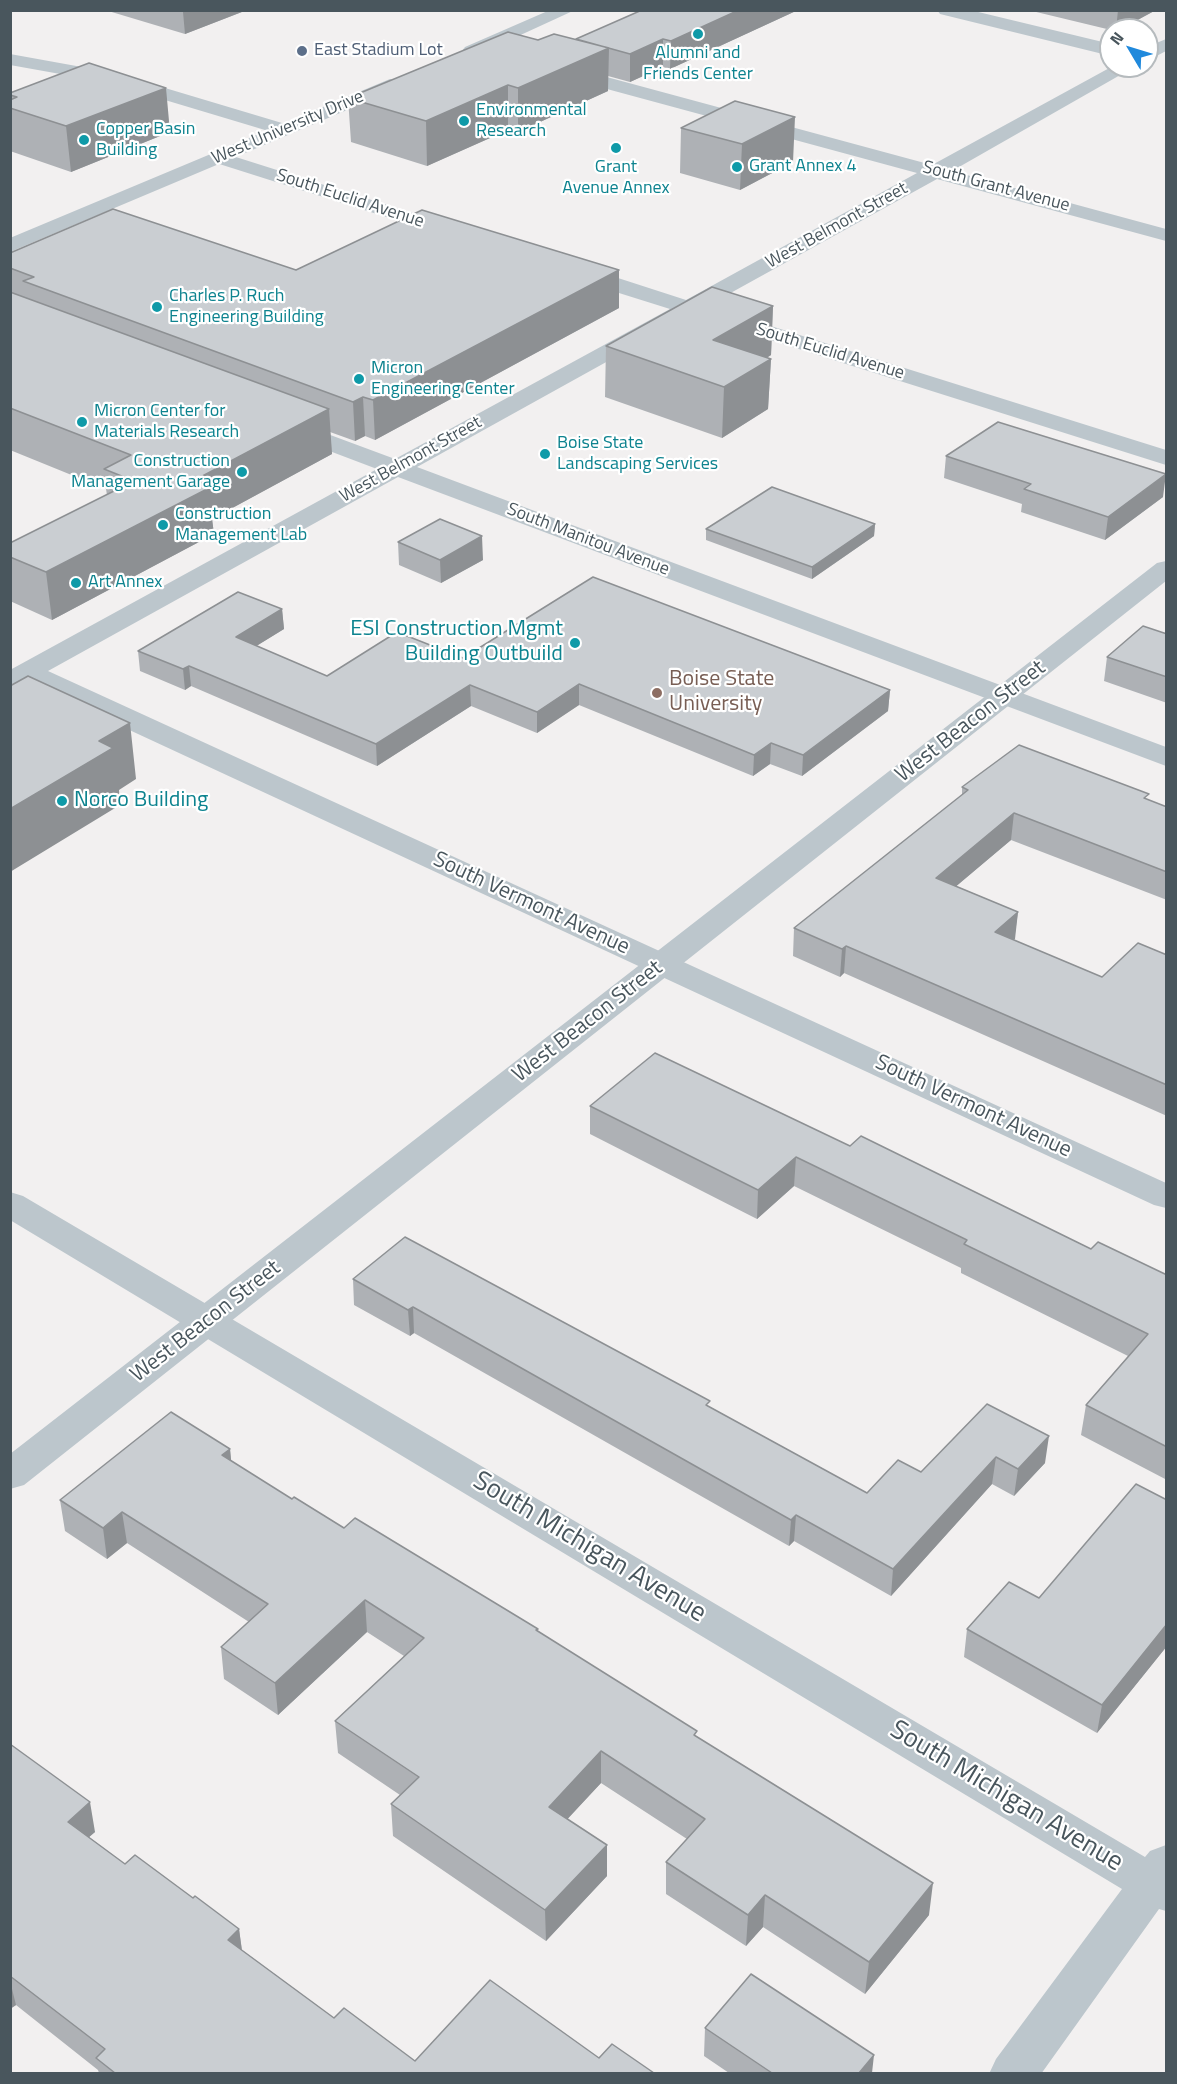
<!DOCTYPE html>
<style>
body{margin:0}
#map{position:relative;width:1177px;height:2084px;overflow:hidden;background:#f2f0f0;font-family:"Titillium Web",sans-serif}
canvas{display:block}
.frame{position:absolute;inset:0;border:12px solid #49565d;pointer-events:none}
.north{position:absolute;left:1099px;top:18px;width:60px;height:60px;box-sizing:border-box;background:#fff;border:2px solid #b6bbbe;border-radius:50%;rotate:308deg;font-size:16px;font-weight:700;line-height:24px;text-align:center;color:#49565d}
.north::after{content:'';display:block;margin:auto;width:21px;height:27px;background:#2089dc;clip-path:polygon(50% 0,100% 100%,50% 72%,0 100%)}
</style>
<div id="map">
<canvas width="1177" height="2084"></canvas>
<div class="frame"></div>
<div class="north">N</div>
</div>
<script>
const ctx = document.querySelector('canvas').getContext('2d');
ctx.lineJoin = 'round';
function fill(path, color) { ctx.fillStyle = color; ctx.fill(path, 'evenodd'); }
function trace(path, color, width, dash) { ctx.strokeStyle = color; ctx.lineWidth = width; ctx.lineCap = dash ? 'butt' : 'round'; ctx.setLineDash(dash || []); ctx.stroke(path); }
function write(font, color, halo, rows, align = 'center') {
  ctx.font = font + ' "Titillium Web",sans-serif'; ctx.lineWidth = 4.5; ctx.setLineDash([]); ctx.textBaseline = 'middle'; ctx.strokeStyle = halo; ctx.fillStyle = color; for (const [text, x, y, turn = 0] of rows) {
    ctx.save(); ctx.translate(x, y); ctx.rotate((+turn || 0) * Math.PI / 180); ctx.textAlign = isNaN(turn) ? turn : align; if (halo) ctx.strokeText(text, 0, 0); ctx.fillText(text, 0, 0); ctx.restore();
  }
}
fill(new Path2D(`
 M937,10H970L1111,44V56L940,14Z
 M1166,39V51L1147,61V47Z
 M10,54L115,73L292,126L295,130L285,136L105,82L10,65Z
 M566,66L932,165L1113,66H1136L952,171L1166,229V241L937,179L707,306L1166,450V465L691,315L417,467L1166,747V766L398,477L48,671L1166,1183V1208L1154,1205L28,683L10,689V670L377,469L282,433L278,428L282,423L290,421L298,423L395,459L670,309L568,277L565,272L568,267H584L686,300L917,173L559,76L557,72Z
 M220,152L457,227L461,231L457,235H443L213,162L210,158L213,154Z
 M10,1192L23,1196L1145,1857L1150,1851L1166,1845V1911L1159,1909L1041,2074H989L996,2059L1122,1889L10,1220Z`), '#bcc6cc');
fill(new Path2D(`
 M550,10H575L477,55H465L462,51L465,47Z
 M390,79L397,81L399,85L397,89L10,252V238Z
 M1166,561V581L24,1485L10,1489V1454L1157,563Z`), '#bcc6cc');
fill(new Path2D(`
 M105,10H247L185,34Z
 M798,10L670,69L663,67L630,82L608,76V91L518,132L508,130L427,166L351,142L348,98L538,40L576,39Z
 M1028,10H1156L1119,30H1111Z
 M10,93L170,132L71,172L10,151Z
 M735,101L793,162L740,190L680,173L681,128Z
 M10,253L296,270L619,308L375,440L365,436L355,441L330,432L332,454L212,519L214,534L52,620L10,601V543L107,495L106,489L10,450Z
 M773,306L771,355L767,358L771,359L768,409L722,438L605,397L606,346Z
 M946,456L1163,497L1105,540L1021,512L1022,504L944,478Z
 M875,524L874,536L812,579L706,540V529Z
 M398,542L483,560L441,583L399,565Z
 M282,609L284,629L256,646L327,676L463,658L890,690L888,711L802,776L770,764L753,776L579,705L537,733L471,706L377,766L191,686L185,690L140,671L138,651Z
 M1167,634V703L1104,681L1107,657Z
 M962,787L1148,800L1167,807V900L1011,840L956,886L1018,912L1014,940L1102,977L1167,955V1116L844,973L840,977L793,956L794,928L962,795Z
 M590,1106L850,1146L1091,1249L1167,1275V1480L1081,1435L1086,1405L1128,1356L961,1273V1268L794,1186L757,1219L590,1134Z
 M353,1279L710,1407L867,1493L921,1472L987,1404L1045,1463L1014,1496L992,1484L891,1596L794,1541L789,1546L414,1333L410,1336L354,1305Z
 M230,1449L231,1461L292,1499L344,1528L538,1629V1631L697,1737L929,1915L865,1994L763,1927L746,1946L666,1894V1862L687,1839L601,1783L567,1819L607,1845V1876L546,1941L393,1836L391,1804L400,1795L338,1753L335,1721L404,1656L367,1632L278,1715L224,1679L221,1647L249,1622L127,1543L107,1559L65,1531L60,1500Z
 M1167,1500V1646L1097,1733L964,1657L967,1629L1039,1598Z
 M10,1744L95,1832L89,1837L125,1864L193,1898L239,1929L242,1950L334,2018L415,2061L599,2058L654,2073H99L98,2070L16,2005L10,2009Z
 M705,2028L872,2073H729L704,2056Z`), '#aeb1b5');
fill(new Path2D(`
 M186,10H247L185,34L183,12Z
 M739,10H798L670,69L671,41Z
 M1118,10H1156L1119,30H1116Z
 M663,39V67L630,82V54Z
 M609,48L608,91L518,132V88Z
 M508,85V130L427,166L426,121Z
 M166,88L170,132L71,172L66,126Z
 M795,117L793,162L740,190L742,144Z
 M619,270V308L375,440L373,400Z
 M773,306L771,355L720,385L713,340Z
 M771,359L768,409L722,438L724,387Z
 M363,397L365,436L355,441L353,402Z
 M329,409L332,454L212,519L214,534L52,620L46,572L193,481Z
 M1166,474L1163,497L1105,540L1108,517Z
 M875,524L874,536L812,579V567Z
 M482,536L483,560L441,583L440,560Z
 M282,609L284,629L237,658L236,637Z
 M189,666L191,686L185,690L183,669Z
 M579,684V705L537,733V712Z
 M470,685L471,706L377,766L376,744Z
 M890,690L888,711L802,776L803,755Z
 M130,723L136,779L119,790L120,805L10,872V809L99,741Z
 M771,743L770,764L753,776L754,755Z
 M1014,813L1011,840L934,905L936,878Z
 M1018,912L1015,939L992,959L995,932Z
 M846,946L844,973L840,977L842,949Z
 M796,1157L794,1186L757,1219L758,1190Z
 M413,1307L414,1333L410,1336L408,1310Z
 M1049,1436L1045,1463L1014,1496L1018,1469Z
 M230,1449L233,1480L222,1455Z
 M996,1457L992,1484L891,1596L893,1569Z
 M122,1512L127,1543L107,1559L103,1528Z
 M796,1515L794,1541L789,1546L791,1520Z
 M365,1600L367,1632L278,1715L275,1683Z
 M1167,1624V1646L1097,1733L1102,1705Z
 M601,1751V1783L549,1839V1807Z
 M90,1802L95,1832L73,1851L68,1822Z
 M607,1845V1876L546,1941L545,1910Z
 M933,1883L929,1915L865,1994L869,1962Z
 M765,1895L763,1927L746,1946L748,1915Z
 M239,1929L243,1959L228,1940Z
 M10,1981L16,2005L10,2009Z
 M874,2055L872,2073H859Z`), '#8d9093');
const building = new Path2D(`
 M642,10H739L671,41L663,39L630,54L576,39Z
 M508,32L538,40L554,34L609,48L518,88L508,85L426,121L348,98Z
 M89,63L166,88L66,126L10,108V100L17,97L10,95V93Z
 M735,101L795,117L742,144L681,128Z
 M113,209L296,270L422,210L619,270L373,400L363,397L353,402L23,281L34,277L10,268V253Z
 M712,287L773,306L713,340L771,359L724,387L606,346Z
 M10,292L329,409L193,481L209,488L46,572L10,557V543L134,481L104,469L131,455L10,408Z
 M998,422L1166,474L1108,517L1024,489L1031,484L946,456Z
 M772,487L875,524L812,567L706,529Z
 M440,519L482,536L440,560L398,542Z
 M593,577L890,690L803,755L771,743L754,755L579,684L537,712L470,685L376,744L189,666L183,669L138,651L238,592L282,609L236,637L327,676L397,632L463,658Z
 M1143,626L1167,634V677L1107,657Z
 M28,676L130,723L99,741L113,748L10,809V686Z
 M1019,745L1149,794L1144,798L1167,807V872L1014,813L936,878L1018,912L995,932L1102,977L1138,943L1167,955V1085L846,946L842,949L794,928L968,790L962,787Z
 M655,1053L850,1146L861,1136L1091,1249L1098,1242L1167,1275V1447L1086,1405L1148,1334L964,1244L967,1240L796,1157L758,1190L590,1106Z
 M405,1237L710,1401L706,1405L867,1493L898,1460L921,1472L987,1404L1049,1436L1018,1469L996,1457L893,1569L796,1515L791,1520L413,1307L408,1310L353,1279Z
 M171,1412L230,1449L222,1455L292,1499L294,1497L344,1528L355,1518L538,1629L536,1630L697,1731L694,1735L933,1883L869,1962L765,1895L748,1915L666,1862L705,1819L601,1751L549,1807L607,1845L545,1910L391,1804L419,1777L335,1721L424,1638L365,1600L275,1683L221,1647L268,1604L122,1512L103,1528L60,1500Z
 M1136,1484L1167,1500V1624L1102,1705L967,1629L1009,1582L1039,1598Z
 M10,1744L90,1802L68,1822L125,1864L135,1855L193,1898L195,1896L239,1929L228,1940L334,2018L344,2008L415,2061L490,1980L599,2058L612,2044L654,2073H115L96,2058L105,2049L10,1976Z
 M751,1974L874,2055L859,2073H772L705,2028Z`);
fill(building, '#caced2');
trace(building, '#8d9093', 1.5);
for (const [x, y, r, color] of [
 [698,34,6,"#0f9aa8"],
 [302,51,6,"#5c6f8a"],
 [464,121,6,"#0f9aa8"],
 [84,140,6,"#0f9aa8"],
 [616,148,6,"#0f9aa8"],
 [737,167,6,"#0f9aa8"],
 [157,307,6,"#0f9aa8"],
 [359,379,6,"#0f9aa8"],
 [82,422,6,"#0f9aa8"],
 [545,454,6,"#0f9aa8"],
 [242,472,6,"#0f9aa8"],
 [163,525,6,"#0f9aa8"],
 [76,583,6,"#0f9aa8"],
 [575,643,6,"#0f9aa8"],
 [657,693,6,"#8d6e63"],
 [62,801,6,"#0f9aa8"]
]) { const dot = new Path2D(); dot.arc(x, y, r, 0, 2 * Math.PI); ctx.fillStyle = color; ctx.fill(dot); trace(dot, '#fff', 2); }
write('18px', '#4e5e75', '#fff', [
 ["East Stadium Lot",314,51]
], 'left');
write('18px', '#0d838f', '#fff', [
 ["Alumni and",698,54,"center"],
 ["Friends Center",698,75,"center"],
 ["Environmental",476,111],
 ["Research",476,132],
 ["Copper Basin",96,130],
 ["Building",96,151],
 ["Grant Annex 4",749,167],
 ["Grant",616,168,"center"],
 ["Avenue Annex",616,189,"center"],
 ["Charles P. Ruch",169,297],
 ["Engineering Building",169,318],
 ["Micron",371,369],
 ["Engineering Center",371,390],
 ["Micron Center for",94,412],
 ["Materials Research",94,433],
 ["Boise State",557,444],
 ["Landscaping Services",557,465],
 ["Construction",230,462,"right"],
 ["Management Garage",230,483,"right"],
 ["Construction",175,515],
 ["Management Lab",175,536],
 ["Art Annex",88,583]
], 'left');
write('18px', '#49565d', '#fff', [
 ["West University Drive",288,128,-23],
 ["South Grant Avenue",996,187,15],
 ["South Euclid Avenue",350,199,18],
 ["West Belmont Street",837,226,-29],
 ["South Euclid Avenue",830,352,17],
 ["West Belmont Street",411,460,-29],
 ["South Manitou Avenue",588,540,21]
]);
write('22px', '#0d838f', '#fff', [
 ["ESI Construction Mgmt",563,630],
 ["Building Outbuild",563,655],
 ["Norco Building",74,801,"left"]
], 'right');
write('22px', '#785e54', '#fff', [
 ["Boise State",669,680],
 ["University",669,705]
], 'left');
write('22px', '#49565d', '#fff', [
 ["West Beacon Street",971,722,-38],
 ["South Vermont Avenue",531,904,25],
 ["West Beacon Street",588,1022,-38],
 ["South Vermont Avenue",973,1107,25],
 ["West Beacon Street",206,1322,-38]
]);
write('27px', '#49565d', '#fff', [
 ["South Michigan Avenue",589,1548,31],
 ["South Michigan Avenue",1006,1797,31]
]);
</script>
